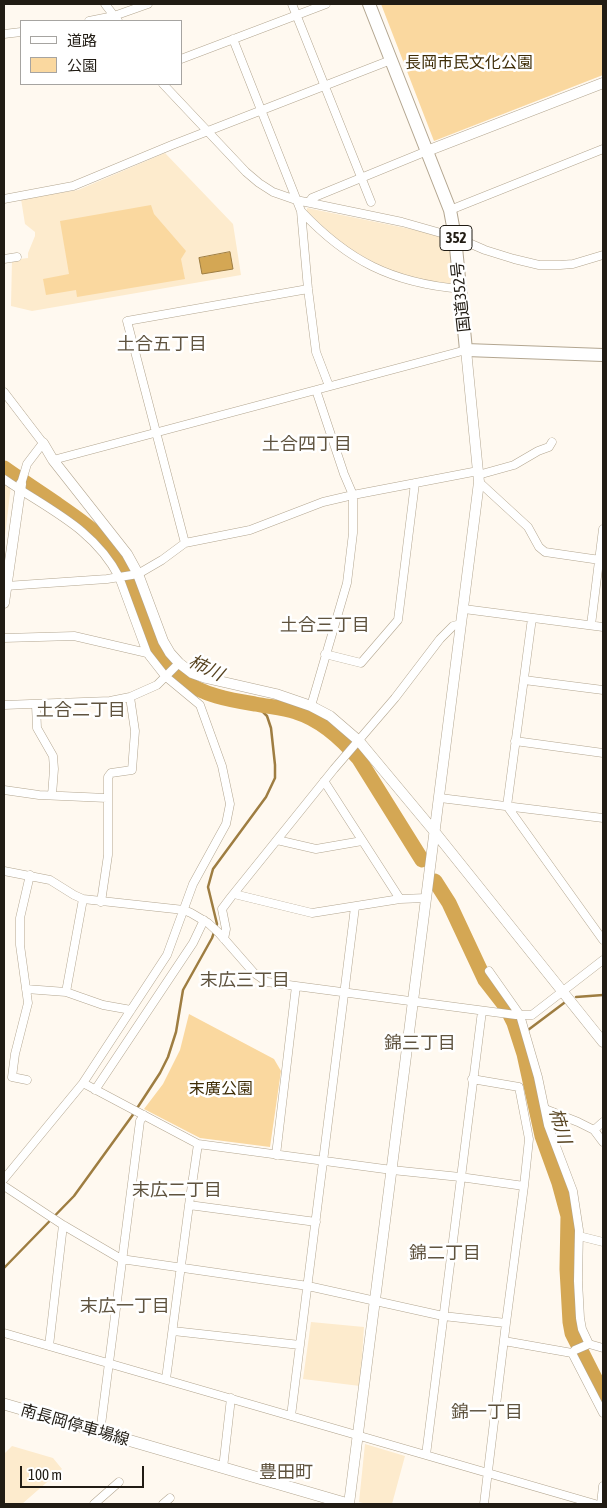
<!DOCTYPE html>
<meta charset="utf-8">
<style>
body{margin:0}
#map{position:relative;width:607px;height:1508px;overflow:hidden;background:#fff9f0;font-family:"Asap Condensed","Noto Sans JP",sans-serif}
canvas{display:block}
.frame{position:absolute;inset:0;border:5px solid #211c14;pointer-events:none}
.legend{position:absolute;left:20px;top:20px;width:162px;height:65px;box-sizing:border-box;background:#fff;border:1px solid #a6a4a1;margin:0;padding:6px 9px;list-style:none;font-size:15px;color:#211c14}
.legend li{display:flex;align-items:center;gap:10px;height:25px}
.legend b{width:25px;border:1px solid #a6a4a1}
.scale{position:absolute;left:20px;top:1466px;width:124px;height:22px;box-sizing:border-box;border:2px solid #211c14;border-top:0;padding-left:6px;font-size:15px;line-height:18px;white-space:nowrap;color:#211c14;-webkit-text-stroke:4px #fff;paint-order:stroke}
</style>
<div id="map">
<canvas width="607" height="1508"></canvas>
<div class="frame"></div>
<ul class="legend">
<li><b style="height:6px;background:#fff"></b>道路</li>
<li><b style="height:14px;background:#fad89f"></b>公園</li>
</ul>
<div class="scale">100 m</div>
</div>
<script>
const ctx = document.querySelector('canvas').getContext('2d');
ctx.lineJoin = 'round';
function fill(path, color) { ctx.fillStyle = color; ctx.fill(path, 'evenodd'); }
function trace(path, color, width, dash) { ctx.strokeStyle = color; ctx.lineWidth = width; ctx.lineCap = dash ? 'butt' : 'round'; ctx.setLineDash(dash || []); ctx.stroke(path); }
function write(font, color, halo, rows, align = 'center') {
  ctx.font = font + ' "Asap Condensed","Noto Sans JP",sans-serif'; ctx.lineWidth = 5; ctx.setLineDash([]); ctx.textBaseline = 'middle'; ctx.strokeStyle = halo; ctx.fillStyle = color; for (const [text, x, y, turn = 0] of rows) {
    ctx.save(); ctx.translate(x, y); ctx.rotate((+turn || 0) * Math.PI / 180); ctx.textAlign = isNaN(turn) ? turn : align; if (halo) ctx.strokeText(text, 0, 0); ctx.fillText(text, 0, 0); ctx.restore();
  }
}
fill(new Path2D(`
 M165,153L233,224L241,275L32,311L11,306L12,260L28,258V253L35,236V232L25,224L21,199L78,190Z
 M307,208L445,236L450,243L455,285L408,277L381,267L341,244L307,211Z
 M4,480L11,485L4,545Z
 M311,1322L364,1327L360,1386L303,1379Z
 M365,1444L405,1456L392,1504H367L359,1502Z
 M12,1446L53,1458L62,1469L22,1504H6L4,1502V1454Z`), '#fdebcd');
fill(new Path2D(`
 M381,4H603V75L434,141Z
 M151,205L154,214L186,251L181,259L185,279L77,297L76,290L46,295L43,279L69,274L60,221Z
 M189,1014L274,1059L281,1071L270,1147L200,1138L144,1109L163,1084L180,1050Z`), '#fad89f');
const water = new Path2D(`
 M230,252L233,269L202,274L199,258Z`);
fill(water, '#d4a754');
trace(water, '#9e7d41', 1);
trace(new Path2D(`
 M576,997L603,995
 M528,1030L564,1003
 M518,1034L520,1033
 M4,1268L74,1196L132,1116L160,1073L168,1057L176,1032L183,990L212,938L217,924L208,887L213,869L266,797L275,778V765L271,728L267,716L256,705`), '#9e7d41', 2.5);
trace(new Path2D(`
 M4,468C21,480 39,492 57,504C78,519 99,532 114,554C140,593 142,650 181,679C202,695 230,700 255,704C269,707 283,707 296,712C322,720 342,739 359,759L422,860
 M435,881L449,903L485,980L506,1007L514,1023L524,1054L542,1136L559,1183L568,1216L567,1269L570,1322L572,1333L603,1394`), '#d4a754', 15);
const minor = new Path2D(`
 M105,4L118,21
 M292,4L371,202
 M89,21L114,16L148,4
 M4,34L21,32
 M233,39L301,211L308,289L316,352L329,386
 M181,59L326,4
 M163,84L246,172L259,183L273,192L296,200L402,222L455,237L485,250L514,259L539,265H560L573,264L603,255
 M4,199L73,186L172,145L391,60
 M309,202L312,198L427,151
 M450,210L603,149
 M301,211C348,261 392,283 461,289
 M4,259L17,257
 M4,392L43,443L27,464L21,484
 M53,460L466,350
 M478,475L514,465L538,451L549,447L552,442
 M4,479C47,509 94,528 119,577L147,653
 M479,482L528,527L539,547L545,552L600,560
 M185,543L127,321L308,289
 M6,586L107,579L138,574L162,560L185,543L250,530L323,502L353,495L478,471
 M464,609L603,627
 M532,618L507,806L603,940
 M591,625L603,529
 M4,638L74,636L147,653L165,676L200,705L222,766L230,804L226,824L193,884L167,955L83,1083L4,1179
 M325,654L361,663L398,620L415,483
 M524,680L603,690
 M4,705L110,701L130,697L157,685L179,663
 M36,705L37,728L53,756L54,769L52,795
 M311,706L347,583L353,533V495L344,474L316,390
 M515,741L603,753
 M324,781L400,899
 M4,790L39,795L107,798
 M440,798L603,818
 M277,840L316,849L362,841
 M4,871L50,880L74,895L83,899L184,910L191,913L208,923L219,933L254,973L267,982L296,986L516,1015H532L603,960
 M234,894L312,913L400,899L426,898
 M101,902L108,855V777L111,773L132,770L135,731L130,697
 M224,939L226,929L222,909L231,897L334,769L395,698L440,639L453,626L461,624
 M489,971L520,1015L538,1077L548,1125L573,1191L579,1230L578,1281L580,1318L582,1329L589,1344L603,1348
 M26,989L66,992L103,1005L131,1010
 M66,992L83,899
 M472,1079L519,1087L529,1139L524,1186
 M27,1080L12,1077L15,1054L28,1003L20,945V918L30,875
 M83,1083L198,1144L392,1170L460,1177L524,1186L506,1323L484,1504
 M95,1090L193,943L204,920
 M545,1109L578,1122L594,1130L603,1142
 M594,1130L603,1122
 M276,1155L296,986
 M4,1186L63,1225L121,1259L308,1286L443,1316L506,1323
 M189,1205L316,1222
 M579,1236L603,1242
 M173,1331L300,1345
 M4,1333L595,1504
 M504,1341L572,1353L575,1350L589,1344
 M49,1346L63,1225
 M572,1353L603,1413
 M166,1379L189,1205L198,1144
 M291,1416L355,907
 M100,1433L140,1121L144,1115
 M426,1455L482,1011
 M223,1468L231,1398
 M94,1504L119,1482
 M163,1504L170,1498
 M601,1504L603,1486`);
const tertiary = new Path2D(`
 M427,151L603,83
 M43,443L53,460L127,554L138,574L163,641L170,653L179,663L192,673L206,678L276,694L311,706L330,716L359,741L434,831L603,1042
 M4,603L21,484
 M349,1504L479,482L466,350`);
const secondary = new Path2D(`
 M4,1404L348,1504`);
const trunk = new Path2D(`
 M369,4L450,210L455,237L466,350L603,355`);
trace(minor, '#b3a690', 9);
trace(tertiary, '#b3a690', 11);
trace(secondary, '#b3a690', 12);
trace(trunk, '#b3a690', 14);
trace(minor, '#fff', 8);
trace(tertiary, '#fff', 10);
trace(secondary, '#fff', 11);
trace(trunk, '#fff', 12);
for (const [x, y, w] of [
 [456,238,32]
]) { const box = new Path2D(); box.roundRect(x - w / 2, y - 12.5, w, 25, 4); ctx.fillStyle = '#fff'; ctx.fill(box); trace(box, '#211c14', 1); }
write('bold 15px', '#211c14', null, [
 ["352",456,238]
]);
write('16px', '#3f2d07', '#fff', [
 ["長岡市民文化公園",469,63],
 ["末廣公園",221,1089]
]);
write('16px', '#211c14', '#fff', [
 ["国道352号",461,297,-96],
 ["南長岡停車場線",75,1425,16]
]);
write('18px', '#5f533f', '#fff', [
 ["土合五丁目",162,344],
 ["土合四丁目",307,444],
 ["土合三丁目",325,625],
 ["土合二丁目",81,710],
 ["末広三丁目",245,980],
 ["錦三丁目",420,1043],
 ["末広二丁目",177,1190],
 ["錦二丁目",445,1253],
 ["末広一丁目",125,1306],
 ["錦一丁目",487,1412],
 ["豊田町",286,1472]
]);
write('italic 18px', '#574320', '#fff', [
 ["柿川",206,668,26],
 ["柿川",560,1126,74]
]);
</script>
